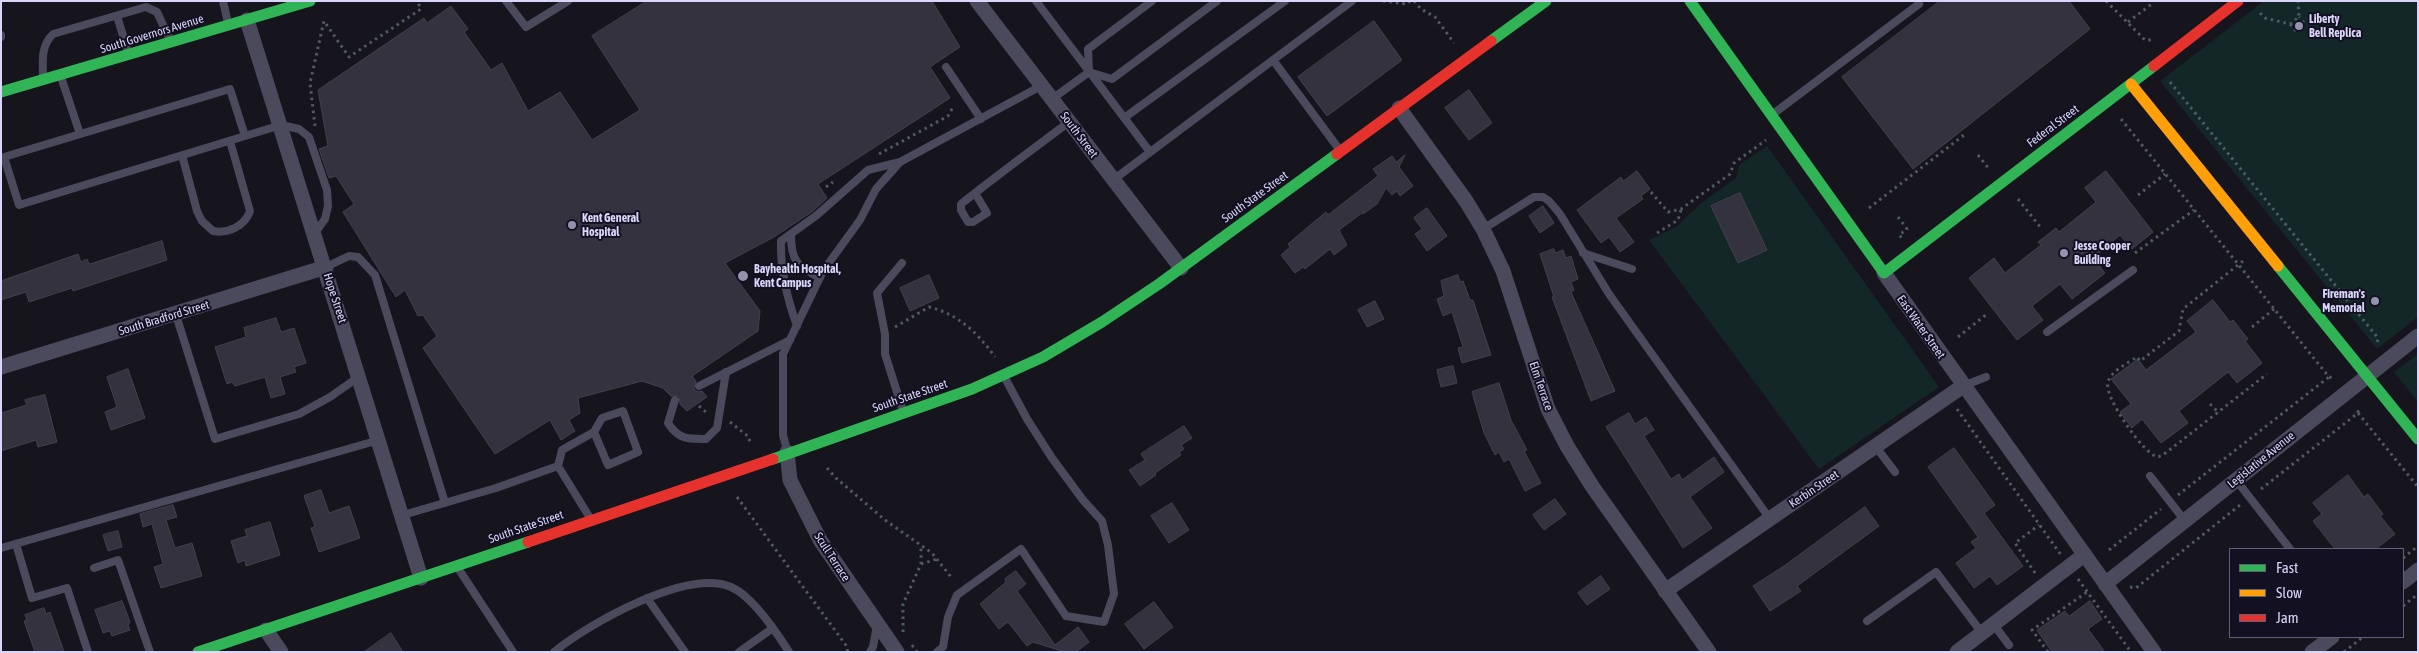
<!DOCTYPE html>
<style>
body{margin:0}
#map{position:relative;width:2419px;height:653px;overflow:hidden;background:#16141d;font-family:"Asap Condensed",sans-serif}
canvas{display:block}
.frame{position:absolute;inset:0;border:2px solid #d9d6fa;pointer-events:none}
.legend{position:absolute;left:2229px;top:548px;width:175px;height:90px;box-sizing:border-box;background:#131021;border:1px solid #625f78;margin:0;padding:6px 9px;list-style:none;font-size:15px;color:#d9d6fa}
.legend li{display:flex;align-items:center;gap:10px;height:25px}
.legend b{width:25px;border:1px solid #625f78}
</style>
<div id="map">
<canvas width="2419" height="653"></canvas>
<div class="frame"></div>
<ul class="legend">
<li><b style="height:6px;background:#30b455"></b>Fast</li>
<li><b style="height:6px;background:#ff9f0a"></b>Slow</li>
<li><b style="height:6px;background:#e5322d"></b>Jam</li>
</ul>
</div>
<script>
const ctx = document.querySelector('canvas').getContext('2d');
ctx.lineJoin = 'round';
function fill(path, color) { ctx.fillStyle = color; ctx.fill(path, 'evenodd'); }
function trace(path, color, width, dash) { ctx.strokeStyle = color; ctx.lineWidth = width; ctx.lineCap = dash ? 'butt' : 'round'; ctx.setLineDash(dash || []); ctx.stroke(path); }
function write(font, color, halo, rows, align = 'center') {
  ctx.font = font + ' "Asap Condensed",sans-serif'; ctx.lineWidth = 4; ctx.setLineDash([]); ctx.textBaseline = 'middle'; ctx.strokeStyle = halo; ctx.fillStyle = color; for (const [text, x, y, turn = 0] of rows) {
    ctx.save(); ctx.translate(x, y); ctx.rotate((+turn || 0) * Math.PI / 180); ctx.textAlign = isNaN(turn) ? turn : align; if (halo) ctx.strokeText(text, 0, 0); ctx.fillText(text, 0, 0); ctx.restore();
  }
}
fill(new Path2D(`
 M2264,1H2418V317L2377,349L2160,81Z
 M1767,146L1939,387L1819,469L1649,240L1676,227L1700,204L1736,178L1739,165Z
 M2418,354V402L2394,372Z`), '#142727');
const building = new Path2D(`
 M647,1H932L960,47L930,67L950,98L818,184L827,198L813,211L774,237L725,263L760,311L758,331L692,376L696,381L694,389L698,392L702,391L707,397L687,411L680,404L679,396H671L663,388L642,381L578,398L580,413L569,420L575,431L561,440L550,420L495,454L423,348L437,336L423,315L418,316L405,290L396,297L343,212L354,204L336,176L329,178L319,149L328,146L318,90L424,18L427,23L451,6L468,29L464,32L491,70L502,63L528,111L560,92L592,140L640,110L592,36Z
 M1940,1H2069L2090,29L1913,169L1842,77Z
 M1374,21L1402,60L1327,116L1298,77Z
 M1469,90L1492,123L1469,140L1445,108Z
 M1405,155L1399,167L1413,186L1400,196L1397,191L1392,195L1386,188L1377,204L1363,214L1362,213L1339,230L1347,245L1334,255L1330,249L1305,269L1303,267L1295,273L1281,255L1290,247L1288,244L1315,221L1326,212L1328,215L1378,176L1373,169L1392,156L1396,162Z
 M1637,171L1650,189L1641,196L1643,199L1616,218L1634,242L1620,252L1609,237L1601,243L1577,210L1621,177L1623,181Z
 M2106,171L2153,232L2132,249L2120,235L2093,258L2105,273L2072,299L2060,284L2032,306L2043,320L2017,340L1969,278L1994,258L2005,273L2041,245L2038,242L2056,228L2059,232L2096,202L2085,188Z
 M1740,193L1767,250L1738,263L1711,206Z
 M1543,206L1554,223L1540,233L1529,216Z
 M1427,208L1447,236L1427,251L1415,234L1422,229L1414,218Z
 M162,241L167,260L73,291L72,288L29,302L26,292L1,300V281L78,254L81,262L87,259L89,264Z
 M1554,249L1555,253L1563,250L1566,258L1571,256L1578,279L1571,282L1574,290L1571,292L1615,391L1591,401L1552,297H1554L1540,254Z
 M929,275L939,298L910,311L900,288Z
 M1458,275L1460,282L1463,281L1470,300H1473L1491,355L1462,363L1458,348L1463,347L1452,312L1443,316L1437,299L1444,296L1441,281Z
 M2213,300L2230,322L2233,320L2248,339L2245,341L2262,363L2237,383L2228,372L2179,411L2188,423L2161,443L2142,419L2132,428L2120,412L2131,404L2111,379L2138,359L2146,370L2196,332L2187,321Z
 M1375,301L1384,319L1367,327L1358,310Z
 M276,318L281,332L294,328L306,363L294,367L296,372L280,377L285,394L271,398L265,377L235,386L232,382L227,384L215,347L246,337L244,328Z
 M1453,366L1457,383L1441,387L1437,370Z
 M128,369L145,418L111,430L105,412L117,407L107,377Z
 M1499,383L1511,420L1527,450L1524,451L1541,483L1525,491L1509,459L1504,462L1499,452L1495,455L1484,433L1472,392Z
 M45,395L57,442L38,447L36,440L1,451V413L27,405L25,400Z
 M1629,413L1635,424L1646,417L1654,430L1644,436L1671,479L1679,474L1682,480L1714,457L1724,472L1690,497L1712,528L1683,548L1606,427Z
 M1184,426L1192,438L1181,445L1184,449L1179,452L1181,455L1155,473L1156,475L1140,486L1129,470L1145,460L1141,454Z
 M1954,448L1995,505L1984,513L2023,566L1997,585L1990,576L1974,588L1956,563L1976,548L1971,542L1978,537L1928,467Z
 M2348,475L2364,497L2368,494L2383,514L2380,516L2395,534L2376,549H2335L2313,521L2322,514L2313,503Z
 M321,490L329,513L349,506L360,538L319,552L311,528L315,527L304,496Z
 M1555,499L1566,514L1544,530L1533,515Z
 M1172,503L1189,530L1169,543L1151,516Z
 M173,505L177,517L166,520L175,548L192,543L202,576L161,588L154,567L163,564L152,524L143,527L140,514Z
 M1865,507L1879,526L1797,586L1801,591L1770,611L1753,586L1784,566Z
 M270,522L280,555L246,566L245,560L238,563L231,541L247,536L245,530Z
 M118,531L122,547L108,551L103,535Z
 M1016,571L1026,584L1017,591L1055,645L1078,627L1089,642L1076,652H1065L1033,642L1027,646L1008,622L999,629L980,604L1006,582L1005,579Z
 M1601,576L1610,589L1587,605L1578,593Z
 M122,601L130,622L128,625L130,630L112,636L110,631L103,633L95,610Z
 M2090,601L2102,619L2088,629L2105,652H2052L2037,630L2065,611L2069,616Z
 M1154,602L1173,627L1144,649L1125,624Z
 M44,608L46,614L50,612L64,652H35L24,621L27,620L25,615Z
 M391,633L403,652H364Z`);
fill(building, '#34323f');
trace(building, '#434050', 1);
trace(new Path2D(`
 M1383,1L1407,4L1410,1
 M1414,1L1421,9L1435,17L1454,43
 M2106,1L2145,40H2155
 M2260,13L2265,18L2290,24L2299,17L2298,1
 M2128,22L2153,3
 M2290,24L2295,30L2304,23L2299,17
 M2170,82L2378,338L2377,344
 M2121,119L2329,377L2335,378
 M315,126L310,83L324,21L349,57L421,9L417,1
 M879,154L948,116L953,107
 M1978,155L1989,169
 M826,187L833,182
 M1651,192L1668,212L1681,209L1730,174L1734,163L1766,140
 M2138,195L2165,174
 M2018,199L2041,228
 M1869,208L1964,135
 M1898,217L1907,229L1899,235L1902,238
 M1657,233L1678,220L1681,210
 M2135,253L2194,210
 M2243,261L2183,309L2179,331L2140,361L2137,357C2128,363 2111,371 2108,382C2103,396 2144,455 2158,457L2163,455L2267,374
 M895,327L929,307C958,314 978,333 995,357
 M2252,327L2274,309
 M1958,337L1987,314
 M2210,404L2218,412
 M699,406L707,413
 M1957,409L2061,555
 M2358,413L2418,487
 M730,422L749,437L750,445
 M827,468L836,478L885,520L932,553L951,577
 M2261,489L2358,413V408
 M2178,495L2329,377
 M737,497L848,648L847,652
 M2109,550L2161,509
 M2403,558L2418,546
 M921,564L937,559
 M2035,573L2015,543L2039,525
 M2078,579L2131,652
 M2130,587L2136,588L2240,505
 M2403,606L2418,594
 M903,632V604L921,564V547
 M912,645L917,652
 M2048,652L2032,630L2087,592
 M2344,652L2363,637`), '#4e5a65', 3, [2.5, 4]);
trace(new Path2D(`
 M223,1L228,23
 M506,1L526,27L568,1
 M1036,1L1150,152
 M117,16L128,52
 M1,35V37
 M946,67L981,119
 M1089,72L1112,79L1217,1
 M1089,72L1088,49L1152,1
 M61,77L80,134
 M43,79C43,62 40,47 53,34L146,7L157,12L170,40
 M1052,99L1089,72
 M1773,114L1919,4
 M1124,118L1285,1
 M245,136L230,89L4,157L19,205L281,125L299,129L309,137L327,190L328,206L325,219L315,233
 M1339,149L1273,60L1352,1
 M182,155L197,211L202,221L213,231C228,234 245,226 250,211L230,141
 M1113,180L1273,60
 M975,193L987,213L973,222H968L961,210V204C996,176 1033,149 1069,122
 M1483,229L1534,197H1543L1549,201L1560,214L1609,294L1770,519
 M791,235C791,261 797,266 820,278
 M1583,253L1632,269
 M902,263L877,293L885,334V354L903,411
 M326,267L349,256L358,257L375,275L445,503
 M176,315L215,439L299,414L330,397L360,376
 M797,326C787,298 780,271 781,241L817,215L868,170L900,162
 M2047,332L2133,270
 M699,386L790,340
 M1963,386L1986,377
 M675,400L668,423C679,440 688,439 706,439L717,428L726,372
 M1876,447L1895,472
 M787,450L783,435V354L823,271L860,220L876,189L900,162L1041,86
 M558,466L562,450L594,432L608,465L638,452L623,411L602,418L594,432
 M2150,476L2185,521
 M2236,480L2290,549
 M403,515L496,488L558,466L590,518
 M16,544L32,598L67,588L88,652
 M1,548L379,440
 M94,568L118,560L150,652
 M458,568L513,652
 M647,598L685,652
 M1867,621L1936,572L1982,633
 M1994,625L2009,645
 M554,652C588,624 687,568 731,587C752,596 777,633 789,652
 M739,652L773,628
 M870,652L873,647L877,625
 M937,652L943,647L948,617L957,595L1021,549L1066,616L1104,622L1114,594L1108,545L1102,521L1083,500L1052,458L1027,419L1005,378`), '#4b4a5c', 8);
trace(new Path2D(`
 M977,1L1181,268
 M247,20L421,578
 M1399,108L1466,201L1483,229L1503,271L1548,409L1567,446L1592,486L1709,652
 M1884,273L2154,652
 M1,367L326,267
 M787,452L790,480L820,540L897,652
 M2403,582L2418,570
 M2105,584L2418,336
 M1665,591L1963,386
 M266,630L281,652
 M1957,652L2084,555
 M2312,652L2332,637`), '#4b4a5c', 15);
trace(new Path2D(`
 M1690,1L1884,273L2154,66
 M1491,41L1546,1
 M1,92L310,1
 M2278,266L2418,439
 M773,459L972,389L1043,357L1102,322L1159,284L1337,154
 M198,652L528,542`), '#30b455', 11);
trace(new Path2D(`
 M2131,84L2278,266`), '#ff9f0a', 11);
trace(new Path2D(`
 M2154,66L2238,1
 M1337,154L1491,41
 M528,542L773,459`), '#e5322d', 11);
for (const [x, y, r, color] of [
 [2299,26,5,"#9592ad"],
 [572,225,5,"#9592ad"],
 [2064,253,5,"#9592ad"],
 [743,276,6,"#9592ad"],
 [2375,301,5,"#9592ad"]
]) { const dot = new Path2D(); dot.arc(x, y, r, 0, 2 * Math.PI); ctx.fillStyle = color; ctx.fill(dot); trace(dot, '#131021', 2); }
write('bold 12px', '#d9d6fa', '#131021', [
 ["Liberty",2309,19],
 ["Bell Replica",2309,33],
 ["Kent General",582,218],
 ["Hospital",582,232],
 ["Jesse Cooper",2074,246],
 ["Building",2074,260],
 ["Bayhealth Hospital,",754,269],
 ["Kent Campus",754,283],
 ["Fireman's",2365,294,"right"],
 ["Memorial",2365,308,"right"]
], 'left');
write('12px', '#d9d6fa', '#131021', [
 ["South Governors Avenue",152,34,-17],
 ["Federal Street",2053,126,-37],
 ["South Street",1079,135,53],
 ["South State Street",1255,197,-36],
 ["Hope Street",335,298,72],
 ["South Bradford Street",164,318,-17],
 ["East Water Street",1921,327,55],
 ["Elm Terrace",1541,386,71],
 ["South State Street",910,396,-19],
 ["Legislative Avenue",2261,460,-39],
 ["Kerbin Street",1814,489,-34],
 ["South State Street",526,527,-19],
 ["Scull Terrace",832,557,57]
]);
</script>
